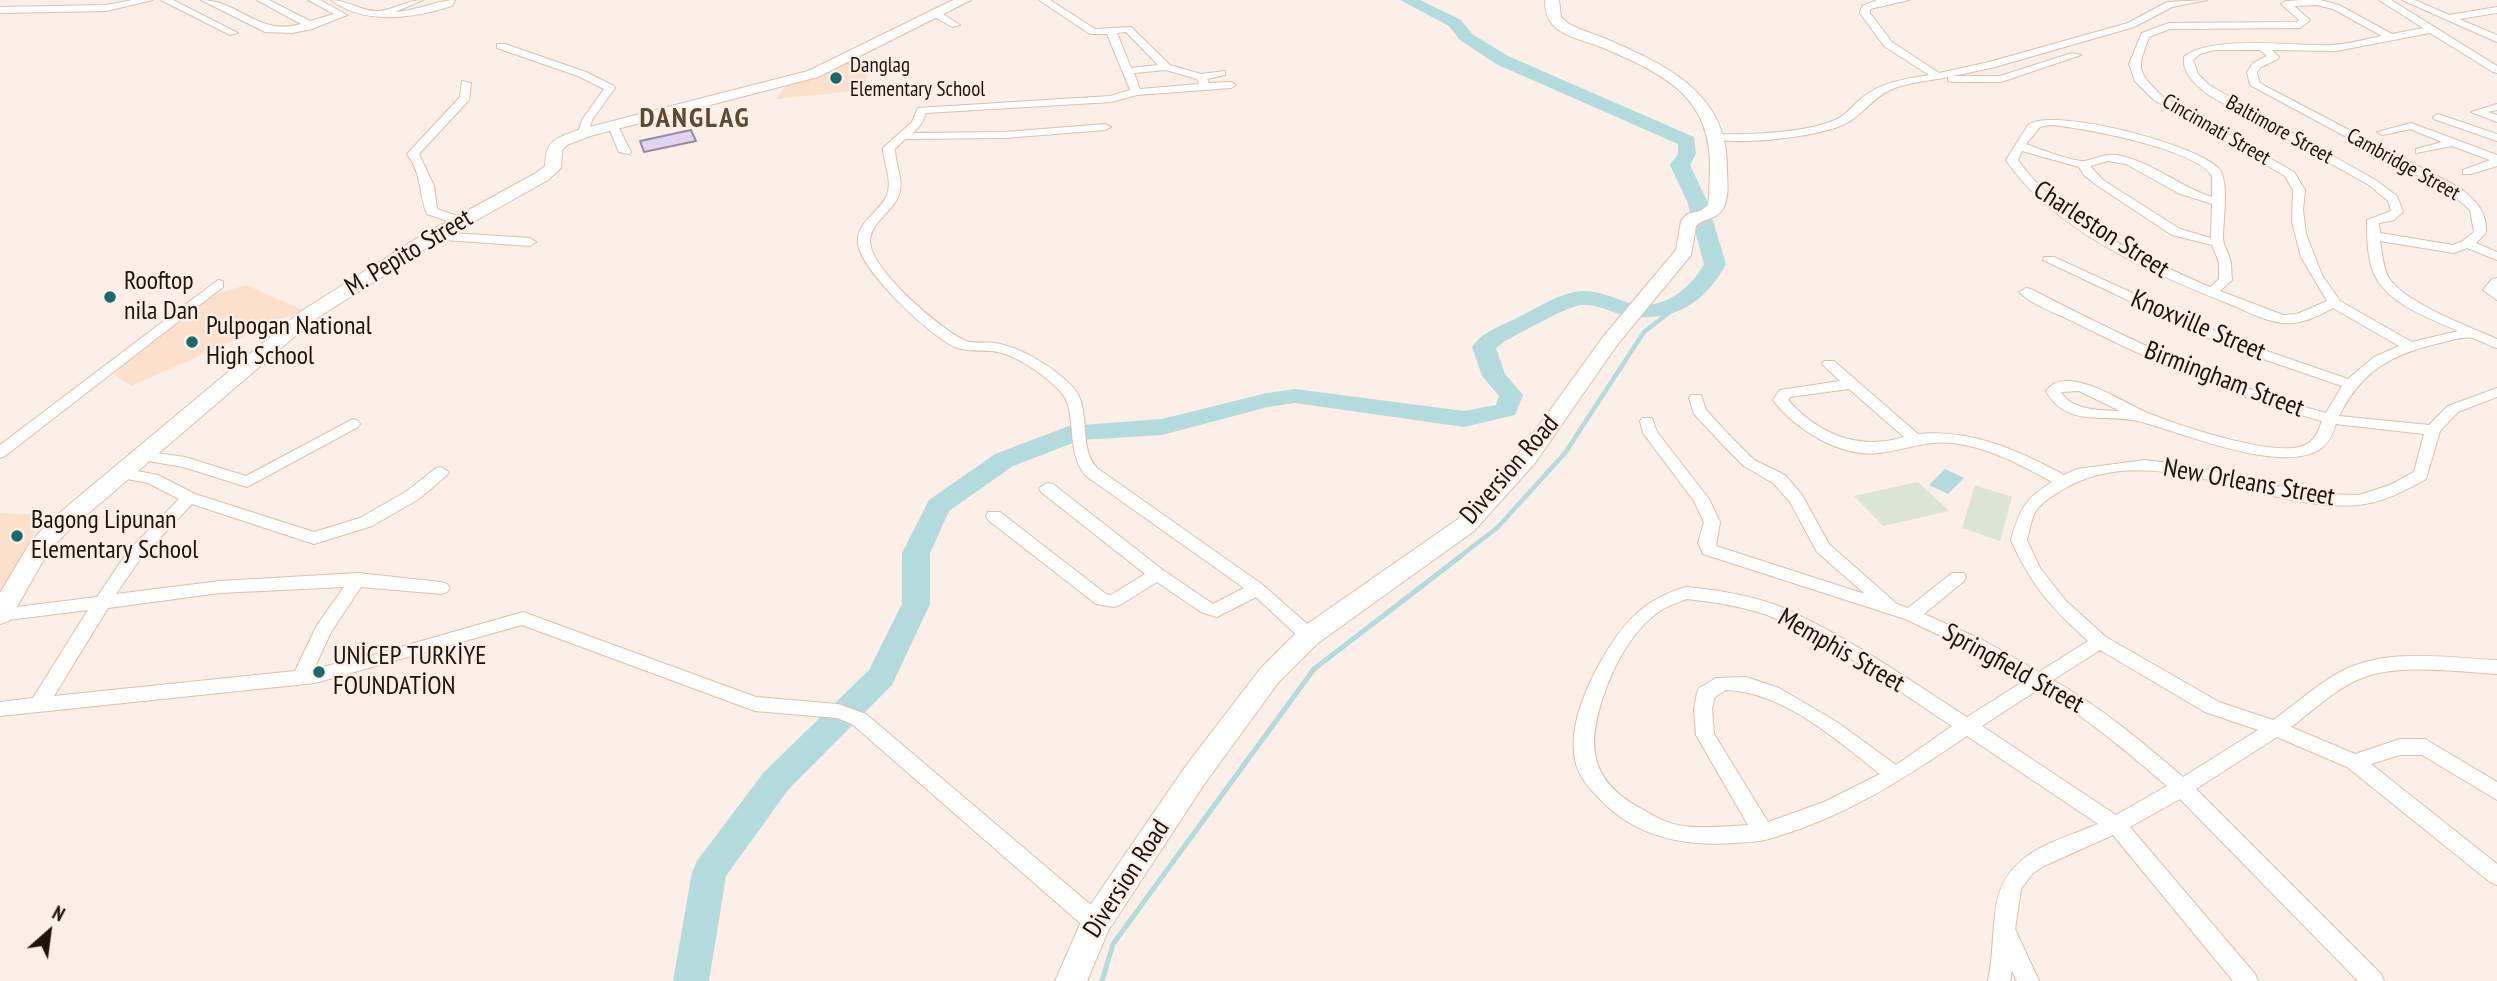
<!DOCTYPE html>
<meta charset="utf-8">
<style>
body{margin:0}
#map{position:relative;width:2497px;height:981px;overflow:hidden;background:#fbefe7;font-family:"PT Sans Narrow",sans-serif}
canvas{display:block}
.north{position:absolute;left:14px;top:897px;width:70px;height:70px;-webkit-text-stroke:5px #fbefe7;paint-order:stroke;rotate:28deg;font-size:19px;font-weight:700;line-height:28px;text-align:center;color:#1e140d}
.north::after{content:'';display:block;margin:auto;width:24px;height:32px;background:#1e140d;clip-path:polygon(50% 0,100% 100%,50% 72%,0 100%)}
</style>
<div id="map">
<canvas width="2497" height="981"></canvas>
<div class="north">N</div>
</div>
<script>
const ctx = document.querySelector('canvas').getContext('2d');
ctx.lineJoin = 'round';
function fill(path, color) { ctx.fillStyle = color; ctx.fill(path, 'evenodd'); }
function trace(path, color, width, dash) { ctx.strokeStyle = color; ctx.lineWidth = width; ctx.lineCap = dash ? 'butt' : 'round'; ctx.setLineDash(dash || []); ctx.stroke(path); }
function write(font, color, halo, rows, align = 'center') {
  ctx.font = font + ' "PT Sans Narrow",sans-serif'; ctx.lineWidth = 5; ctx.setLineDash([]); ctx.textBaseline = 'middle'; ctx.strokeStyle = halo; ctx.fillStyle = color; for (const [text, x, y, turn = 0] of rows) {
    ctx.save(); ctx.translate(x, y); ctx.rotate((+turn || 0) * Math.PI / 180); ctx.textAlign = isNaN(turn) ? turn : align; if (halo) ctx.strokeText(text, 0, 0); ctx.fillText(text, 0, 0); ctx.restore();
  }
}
fill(new Path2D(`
 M850,62L870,64L864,90L776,99L788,83L823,74Z
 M246,285L303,310L131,386L113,374L210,296Z
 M0,513L45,515L0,592Z`), '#fce0cb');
fill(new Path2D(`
 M1918,482L1949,511L1883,526L1854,496Z
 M1975,485L2012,497L2000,541L1962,528Z`), '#dce5d3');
fill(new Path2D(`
 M1945,469L1964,478L1948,494L1929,485Z`), '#b3dbde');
trace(new Path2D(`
 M1458,558L1498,527L1565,453L1644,332L1675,308`), '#b3dbde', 4.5);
trace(new Path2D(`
 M1102,981L1113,944L1314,669L1461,556`), '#b3dbde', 5);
fill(new Path2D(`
 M1400,0H1420L1461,20L1472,34L1508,56L1694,137L1696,154L1690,165L1707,201L1726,264C1704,305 1670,324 1624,315C1610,312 1598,304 1582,305C1569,305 1519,334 1505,341L1496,348L1505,374L1523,395L1515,415L1464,427L1295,403L1268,407L1162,435L1081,440L1013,466L949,511L930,553V604L892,685L788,790L726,876L709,981H673L692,872L697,861L764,772L869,670L902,604V553L929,500L995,454L1069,426L1162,419L1267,393L1295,389L1464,411L1496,405L1499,396L1482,376L1472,347C1483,331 1501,326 1517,318C1538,308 1558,293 1582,291C1600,290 1617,300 1634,304C1664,310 1691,288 1704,264L1687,201L1670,165L1678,154V144L1496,64L1460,40L1449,26Z`), '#b3dbde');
const building = new Path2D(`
 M691,130L696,141L644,152L640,141Z`);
fill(building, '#e2d4f1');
trace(building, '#988aa5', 2);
const street = new Path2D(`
 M133,0H153L106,11L0,13V7L106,5Z
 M161,0H173L238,33L230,35Z
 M201,0C239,0 259,37 301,24L257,0H269L310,21L334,14L308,0H320L347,15L312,29L292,33L265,32Z
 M331,0C348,0 364,13 380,11C395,9 407,0 423,0L395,12C415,11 440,0 455,0L452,6C414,18 366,26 331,0Z
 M1039,0H1050L1095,29L1131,27L1170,65L1201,74L1225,71V75L1207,79L1209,83L1231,82L1236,85L1231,88L1137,95L1111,102L926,113L922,123L913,133L1005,132L1105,124L1111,127L1105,130L1005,138L905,139L895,149C895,163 903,177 900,191C896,211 871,220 870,241C870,269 939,328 964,340C973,345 985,341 995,343C1021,347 1051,366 1070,384C1094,406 1076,445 1097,468L1263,585L1315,631L1318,636L1315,641H1303L1256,597L1217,617L1201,612L1157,582L1120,605L1114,607L1096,604L988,520L986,516L988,512H1000L1106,594L1111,595L1145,574L1041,492L1039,488L1047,483L1053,484L1163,570L1213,604L1244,588L1086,476C1064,451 1079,410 1060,391C1045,375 1014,353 992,351C979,350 968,352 955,347C930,336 862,272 858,244C855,223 880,212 887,195C893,180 883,163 883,148L912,122L918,108L1110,96L1130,90L1107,34H1090ZM1126,32L1158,65L1131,68L1117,33ZM1166,70L1197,79L1199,84L1140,89L1134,73Z
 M1909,0L1870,9V13L1892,42L1939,73L1989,62L2128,23L2167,2L2207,0L2172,7L2134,27L1995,67L1953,76H2000L2072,53L2081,55L2001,82H1952L1948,81V77C1930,81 1907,82 1890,90C1873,98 1863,114 1847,123C1821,137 1742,145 1713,139V135L1717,134C1749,135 1811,133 1839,118C1848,113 1855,103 1863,97C1882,82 1906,79 1929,75L1884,46L1860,13L1862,6L1877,0Z
 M2304,0H2320L2339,5L2392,34L2423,28L2379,0H2391L2497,66V73L2493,72L2430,33L2336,51L2272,50L2279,57L2278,59L2261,67L2257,72L2259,82L2265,86L2460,188C2476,201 2487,211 2486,233L2476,243L2497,252V260L2467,248L2454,253L2380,241C2382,252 2383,268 2389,278C2405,303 2470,327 2497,339V348C2488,346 2481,340 2472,338C2463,336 2449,341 2440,343C2392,354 2362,370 2339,416L2429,425L2448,406L2497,388V397L2458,412L2440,431L2426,479C2406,490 2382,503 2358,505C2262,513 2153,435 2062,490C2052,496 2040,503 2034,514C2031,522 2029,532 2027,540L2040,568L2066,601L2106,637L2219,702L2273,720C2296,704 2316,685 2340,672C2386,647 2447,658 2497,660V674C2458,672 2399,663 2362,678C2336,688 2314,710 2291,727L2355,754L2400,739H2425L2497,782V800L2422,755H2400L2371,764L2497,864V885L2490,882L2347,767L2277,737L2196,789L2381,974L2384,981H2358L2180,799L2130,827L2255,974L2258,981H2233L2113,835L2044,866L2033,873L2021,889L2015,929L2039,981H2017L2012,971L2010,981H1988C1993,959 1992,938 1995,915C2000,854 2049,844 2098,824L1967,736C1904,779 1840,820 1765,840C1755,842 1744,842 1733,843C1683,847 1633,836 1598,797C1585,784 1575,771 1574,752C1571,722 1587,686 1601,661C1623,623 1642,600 1686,587C1718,590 1751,595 1781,607C1847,636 1906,678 1967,717L2024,681L1971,650L1905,619L1703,554L1698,543L1704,522L1694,501L1643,433L1640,421L1642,418H1652L1657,432L1709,499L1720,522L1716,546L1865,594L1817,552L1790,502L1773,483L1744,466L1722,444L1694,414L1689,398L1691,395H1701L1706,410L1732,438L1754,460L1785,475L1802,495L1829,544L1897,604L1908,608L1952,573H1964L1966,577L1964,581L1924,614L1983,640L2039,672L2088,641C2051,607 2032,587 2011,540C2019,511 2025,498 2052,482C2021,465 1988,447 1953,443C1925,440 1906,450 1879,453C1842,458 1794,429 1773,400L1780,390L1840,381L1822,364L1824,361H1834L1918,434C1971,429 2018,450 2064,475L2077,469L2145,460L2193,466L2312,494L2359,495L2390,485L2414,472L2424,434L2336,424C2333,433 2330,441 2323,447C2286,477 2183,433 2142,422C2108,412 2068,430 2046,391C2066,362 2125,404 2148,413C2180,426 2272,457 2303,446C2315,441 2318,432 2322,421C2236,398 2156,363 2076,323C2059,314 2033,306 2019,292L2026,288L2031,289C2126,338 2222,385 2326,413L2342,386L2225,346L2043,260L2044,257H2054L2235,340L2348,379L2374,357L2399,346L2333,308C2318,316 2301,325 2283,323C2263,321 2245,310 2227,303C2151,273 2053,230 2006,160L2028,125C2053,106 2203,146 2220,170C2229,184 2223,222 2223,239C2224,246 2228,252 2230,259C2232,265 2231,273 2232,280L2220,291L2283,315L2297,314L2327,301L2301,257L2292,222L2293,190L2285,176L2154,100L2135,81L2129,64L2142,33L2169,23L2297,22L2299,20L2281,4L2286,1ZM2317,5L2333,9L2382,36C2366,39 2349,44 2333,45C2296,47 2211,34 2184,57C2182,74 2197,86 2210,96L2369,185L2388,201L2391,211L2367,220C2367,238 2367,262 2376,278C2391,305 2431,319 2458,331L2412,342L2340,301L2322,275L2306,234L2303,210L2305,190L2294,172L2162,96C2136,70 2137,70 2149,37L2170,29L2300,28L2310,20L2294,6ZM2214,50H2260L2267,56L2253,63L2247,72L2250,85L2452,194L2470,210L2474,232L2463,241L2453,245L2380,233L2379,223L2394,220L2403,212L2397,196L2377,181L2209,85L2198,74L2193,60L2200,54ZM2049,125C2081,127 2196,149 2212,176V197C2180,187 2154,163 2121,156C2106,152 2098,159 2084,161C2075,162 2036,148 2026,144L2040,127ZM2022,151L2079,167L2084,175L2095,184L2172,235L2212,245L2219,262V279L2210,287C2144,258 2059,220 2018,160ZM2108,161L2126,164L2178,193L2212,204L2211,238L2180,229L2103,180L2090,166ZM1849,389L1904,437C1859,451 1818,434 1788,400L1790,397ZM2079,391L2120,411C2100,410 2072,411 2061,392ZM1687,599C1714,602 1741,606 1767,615C1833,641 1893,688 1952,726L1896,765L1837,722L1779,688L1746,677L1716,678L1699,688L1697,693L1694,709L1696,735L1748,825C1727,826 1705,829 1684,826C1667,824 1654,816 1640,808C1585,778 1587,739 1607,686C1618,658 1636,626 1663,609C1670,605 1679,602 1687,599ZM2100,650L2205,712L2258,730L2183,777C2141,741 2101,707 2053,680ZM2039,689C2086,717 2126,751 2167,786L2116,815L1982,726ZM1726,690C1784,692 1836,740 1880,774L1824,802L1768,822L1714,734L1712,709L1715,697Z
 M2402,0H2415L2449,15L2497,7V13L2459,19L2497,35V42Z
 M935,13H941L960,25L952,27L935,17Z
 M497,44H505L586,72L614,86L615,88L592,120L588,135L578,133L582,120L604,89L578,76L497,48Z
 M462,81L471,83L469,100L419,154L434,186L437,209L463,218L465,221L459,225L427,214C418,192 423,176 407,154L460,97Z
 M2497,104V110L2488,112L2497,115V122L2471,112Z
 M2438,114L2497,134V141L2434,119L2433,117Z
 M2411,123L2497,155V166L2471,174H2463V170L2490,160L2452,146L2416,153V149L2442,142L2410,129L2383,135L2377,132Z
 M609,124L618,126L631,152L629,154L619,152L608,126Z
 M435,232L530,238L536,242L530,246L431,239V233Z
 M2497,278V300L2483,290L2492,279Z
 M218,280L223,281V287L5,456L0,458V445Z
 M353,419L358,421L360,424L358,427L247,487L183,467L137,459L134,456L142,451L185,457L246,476Z
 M441,467L449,472L446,476L419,499L372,526L314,544L192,504L140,559L116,594L220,581L358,573L441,582L447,584L450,588L447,592L441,594L361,587L331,632L314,669L376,654L523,612L756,697L838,704L866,714L1104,916L1107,923L1104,930L1096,933L1088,930L852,724L837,718L755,711L522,625L315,683L0,716V702L33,698L88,610L0,621V609L97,597L128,551L179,499L148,483L116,477L113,473L116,469L121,468L158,475L195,494L314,532L360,518L407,491L436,468ZM344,587L317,625L295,671L54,696L108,608L220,593Z`);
const secondary = new Path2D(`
 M953,0H971L818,77L590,136L567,145L562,150L561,168L548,180L427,248L314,320L68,531L48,552L9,621L0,624V593L31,541L52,519L300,312L414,240L536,173L545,166C546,139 555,139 578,130L808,71Z
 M1545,0H1559L1561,17L1569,24C1580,30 1592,33 1604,38C1664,64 1728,92 1727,168C1727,181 1730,199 1722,210C1716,220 1703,218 1696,226L1691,255L1617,345L1535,463L1474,531L1318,643L1278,683L1205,783L1108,931L1087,981H1055L1085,913L1185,767L1260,669L1300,629L1458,519L1519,453L1603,337L1676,250L1681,221L1687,214L1700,211L1708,205C1710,195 1709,184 1710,173C1713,96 1664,74 1601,47C1586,41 1564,37 1553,25C1546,18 1545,9 1545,0Z`);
trace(street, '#dbbfaa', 2);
trace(secondary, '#dbbfaa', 2);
fill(street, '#fff');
fill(secondary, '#fff');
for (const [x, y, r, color] of [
 [836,78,7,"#1b686d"],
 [110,297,7,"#1b686d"],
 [192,342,7,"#1b686d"],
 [17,536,7,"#1b686d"],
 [319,672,7,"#1b686d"]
]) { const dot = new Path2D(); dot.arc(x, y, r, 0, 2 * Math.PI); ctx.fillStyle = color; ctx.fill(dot); trace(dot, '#fbefe7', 2.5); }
write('21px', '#1e140d', '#fbefe7', [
 ["Danglag",850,66],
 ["Elementary School",850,90]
], 'left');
write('21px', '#1e140d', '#fbefe7', [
 ["Cincinnati Street",2216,130,30],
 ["Baltimore Street",2279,130,29],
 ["Cambridge Street",2403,165,29]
]);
write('26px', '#1e140d', '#fbefe7', [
 ["Charleston Street",2101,230,33],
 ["M. Pepito Street",409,253,-31],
 ["Knoxville Street",2198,326,23],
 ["Birmingham Street",2224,380,21],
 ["Diversion Road",1510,470,-49],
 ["New Orleans Street",2249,483,10],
 ["Memphis Street",1841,651,30],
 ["Springfield Street",2013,669,29],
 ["Diversion Road",1127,879,-57]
]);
write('26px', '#1e140d', '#fbefe7', [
 ["Rooftop",124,282],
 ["nila Dan",124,312],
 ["Pulpogan National",206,327],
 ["High School",206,357],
 ["Bagong Lipunan",31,521],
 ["Elementary School",31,551],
 ["UNİCEP TURKİYE",333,657],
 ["FOUNDATİON",333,687]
], 'left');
ctx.letterSpacing = '2px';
write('bold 28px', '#5f4836', '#fbefe7', [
 ["DANGLAG",695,119]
]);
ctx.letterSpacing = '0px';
</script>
